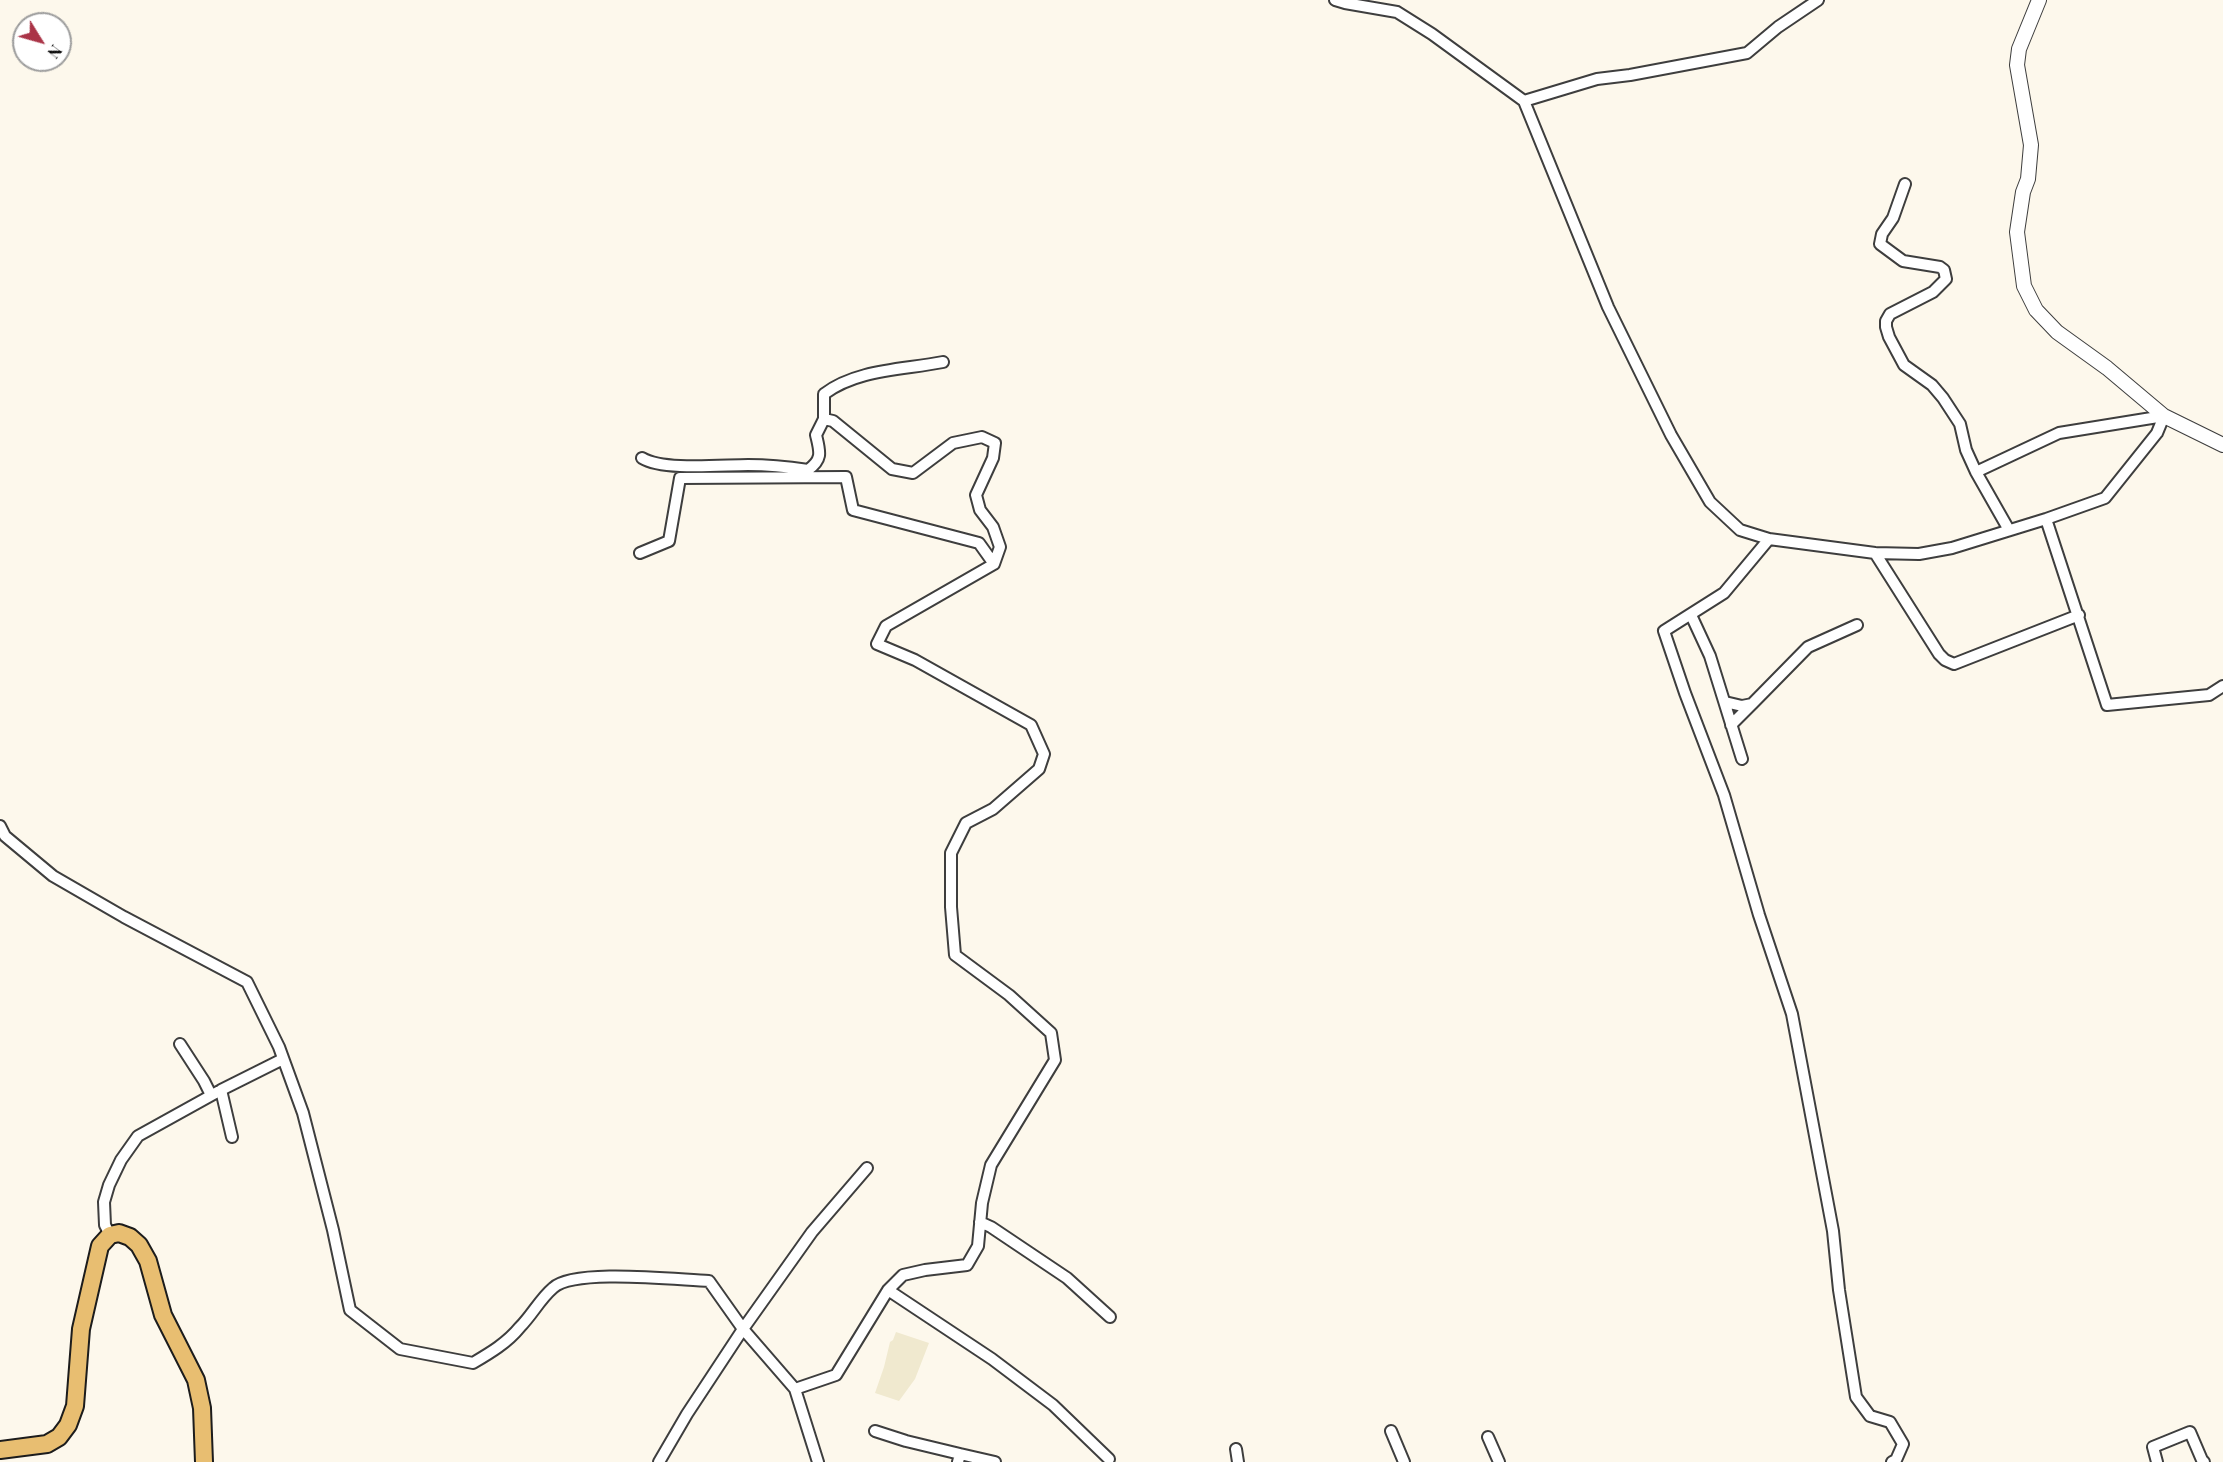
<!DOCTYPE html>
<style>
body{margin:0}
#map{position:relative;width:2223px;height:1462px;overflow:hidden;background:#fdf8ec;font-family:"Playfair Display",serif}
canvas{display:block}
.north{position:absolute;left:12px;top:12px;width:60px;height:60px;box-sizing:border-box;background:#fff;border:2px solid #9d9d9d;border-radius:50%;rotate:127deg;font-size:16px;font-weight:700;line-height:24px;text-align:center;color:#0b0b0b}
.north::after{content:'';display:block;margin:auto;width:21px;height:27px;background:#aa3447;clip-path:polygon(50% 0,100% 100%,50% 72%,0 100%)}
</style>
<div id="map">
<canvas width="2223" height="1462"></canvas>
<div class="north">N</div>
</div>
<script>
const ctx = document.querySelector('canvas').getContext('2d');
ctx.lineJoin = 'round';
function fill(path, color) { ctx.fillStyle = color; ctx.fill(path, 'evenodd'); }
function trace(path, color, width, dash) { ctx.strokeStyle = color; ctx.lineWidth = width; ctx.lineCap = dash ? 'butt' : 'round'; ctx.setLineDash(dash || []); ctx.stroke(path); }
fill(new Path2D(`
 M896,1332L929,1343L915,1379L899,1401L875,1393L884,1367L890,1342L893,1340Z`), '#f0e9cf');
const minor = new Path2D(`
 M1335,0L1345,3L1397,12L1432,34L1524,101L1608,307L1671,435L1710,502L1740,530L1769,539L1875,553L1919,554L1952,548L2046,519L2105,498L2157,433L2164,416L2059,433L1976,472L2009,530
 M1524,101L1597,79L1630,75L1747,53L1778,27L1818,0
 M1905,184L1893,218L1882,234L1880,244L1903,261L1940,267L1944,270L1946,279L1933,292L1890,314L1886,321V327L1889,337L1904,365L1932,385L1943,398L1960,424L1966,450L1976,472
 M824,419V394C857,369 903,370 943,362
 M642,458C663,471 722,465 748,465C768,465 788,467 808,470C823,459 820,452 816,435L824,419L833,421L892,469L913,473L953,443L982,437L995,443L993,458L976,495L980,510L993,527L1000,547L994,564
 M2046,519L2107,705L2209,695L2223,686
 M1769,539L1724,593L1664,631L1685,693L1724,795L1759,915L1792,1014L1833,1231L1839,1290L1856,1397L1870,1416L1890,1422L1903,1444L1896,1460L1892,1462
 M640,553L669,541L680,478L846,477L853,510L979,543L994,564L886,626L877,644L915,660L1031,725L1044,754L1039,769L993,809L966,823L951,853V907L955,955L1009,995L1051,1033L1055,1060L991,1165L982,1203L978,1246L967,1265L925,1270L903,1275L888,1290L836,1375L795,1389
 M1875,553L1939,654L1945,660L1954,664L2079,615
 M1691,615L1710,656L1742,759
 M1725,702L1742,706L1752,704L1808,647L1857,625
 M1731,725L1752,704
 M0,826L5,836L53,876L124,917L247,982L279,1047L303,1113L333,1230L350,1310L400,1349L473,1363C490,1353 507,1343 520,1327C532,1315 540,1299 553,1288C574,1268 678,1280 709,1281L743,1329L795,1389L818,1462
 M180,1044L204,1081L211,1095
 M221,1090L232,1137
 M980,1222L991,1227L1067,1278L1110,1317
 M110,1235L105,1225L104,1202L109,1185L121,1160L138,1136L221,1090L283,1059
 M888,1290L992,1359L1053,1405L1109,1459
 M875,1431L906,1441L960,1454
 M1391,1431L1404,1462
 M1488,1437L1499,1462
 M1236,1449L1238,1462
 M659,1462L687,1414L743,1329L812,1232L867,1168
 M958,1462L960,1454L995,1462
 M2157,1462L2153,1447L2190,1432L2202,1460L2204,1462`);
const tertiary = new Path2D(`
 M2039,0L2019,49L2017,65L2031,145L2028,179L2023,192L2017,232L2024,286L2036,310L2057,332L2107,368L2164,416L2223,445`);
const primary = new Path2D(`
 M0,1450L47,1444L59,1437L68,1425L75,1406L81,1329L100,1246L110,1235L119,1233L130,1237L139,1245L148,1261L163,1315L196,1380L202,1408L204,1462`);
trace(minor, '#3e3e3e', 14);
trace(tertiary, '#3e3e3e', 16);
trace(primary, '#1c1c1c', 20);
trace(minor, '#fff', 10);
trace(tertiary, '#fff', 14);
trace(primary, '#e8be71', 16);
</script>
